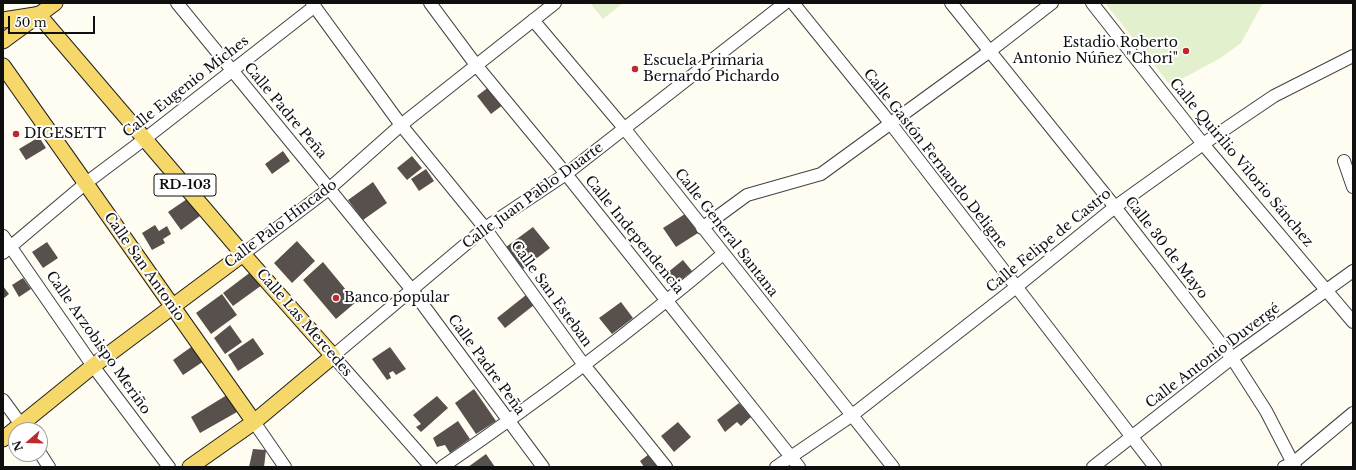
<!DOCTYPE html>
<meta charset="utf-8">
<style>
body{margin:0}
#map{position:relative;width:1356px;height:470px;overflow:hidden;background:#fffcf1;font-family:"Libre Baskerville",serif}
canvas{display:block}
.frame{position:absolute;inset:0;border:4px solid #0f0f0f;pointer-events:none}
.north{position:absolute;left:8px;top:422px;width:40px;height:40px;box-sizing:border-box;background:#fff;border:1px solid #9f9f9f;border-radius:50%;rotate:250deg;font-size:11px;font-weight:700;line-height:16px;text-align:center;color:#0f0f0f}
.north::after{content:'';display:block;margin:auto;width:14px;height:18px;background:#be292d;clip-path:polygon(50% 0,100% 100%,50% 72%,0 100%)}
.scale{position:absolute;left:8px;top:16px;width:87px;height:18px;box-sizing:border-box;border:2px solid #0f0f0f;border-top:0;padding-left:5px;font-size:12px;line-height:14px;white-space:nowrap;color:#0f0f0f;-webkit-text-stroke:3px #fff;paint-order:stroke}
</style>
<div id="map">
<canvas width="1356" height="470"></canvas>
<div class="frame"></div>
<div class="north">N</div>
<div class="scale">50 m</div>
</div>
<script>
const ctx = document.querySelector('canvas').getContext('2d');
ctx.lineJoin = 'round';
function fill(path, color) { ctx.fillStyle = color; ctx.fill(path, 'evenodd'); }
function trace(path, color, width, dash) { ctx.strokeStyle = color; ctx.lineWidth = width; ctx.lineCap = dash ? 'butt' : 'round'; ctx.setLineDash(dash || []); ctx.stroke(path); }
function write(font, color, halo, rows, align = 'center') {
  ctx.font = font + ' "Libre Baskerville",serif'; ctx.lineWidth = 4; ctx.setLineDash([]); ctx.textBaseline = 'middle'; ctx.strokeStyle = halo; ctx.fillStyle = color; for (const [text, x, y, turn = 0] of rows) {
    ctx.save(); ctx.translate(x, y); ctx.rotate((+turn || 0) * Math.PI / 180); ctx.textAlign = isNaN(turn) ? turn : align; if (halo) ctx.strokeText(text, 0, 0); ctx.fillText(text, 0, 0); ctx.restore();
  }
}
fill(new Path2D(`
 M590,3H623L603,19Z
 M1105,3H1263L1241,43L1219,59L1170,85Z`), '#e3f0cd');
fill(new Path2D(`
 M490,86L504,104L491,114L477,96Z
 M39,137L46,148L26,160L19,149Z
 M283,151L290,161L272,174L265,164Z
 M412,156L422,168L407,180L397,168Z
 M426,169L434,181L419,191L411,179Z
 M373,182L387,203L363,220L348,200Z
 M187,199L200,216L181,230L168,212Z
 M685,214L698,233L676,247L663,228Z
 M155,225L159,231L167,226L171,234L163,239L165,243L152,250L142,233Z
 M533,227L550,248L523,269L506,247Z
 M297,241L315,261L292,283L274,263Z
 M47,242L58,258L43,268L32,252Z
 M683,260L692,271L671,288L662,277Z
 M323,262L356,302L336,319L303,280Z
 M252,271L262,285L233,306L223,293Z
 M23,278L31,289L19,297L12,285Z
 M3,286L9,294L3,299Z
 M222,294L237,315L211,334L196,313Z
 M526,295L534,305L505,328L497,318Z
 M621,302L633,318L612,334L599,318Z
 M230,325L242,342L225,354L214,338Z
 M253,338L264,354L238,371L228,355Z
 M194,345L204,361L183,375L173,360Z
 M390,347L406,369L396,375L393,371L389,373L391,378L387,380L372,359Z
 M474,389L496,421L476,434L455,403Z
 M227,395L237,412L200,433L191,417Z
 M437,396L448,408L421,432L416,427L421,424L413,415Z
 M739,403L751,417L741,426L737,422L725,432L717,420Z
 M458,421L470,439L450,453L445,445L437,447L433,438Z
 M678,422L691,437L674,452L661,436Z
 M253,449L266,450L264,467H249Z
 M653,451L662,467H644L640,461Z
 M486,454L495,467H468Z`), '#58504c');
const minor = new Path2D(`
 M177,3L412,290L543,467
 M312,3L401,125L485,228L584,365L666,467
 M430,3L476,65L566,174L799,467
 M793,3L891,124L1155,467
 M951,3L1115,207L1232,358L1266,411L1295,467
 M1092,3L1203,144L1353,322
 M533,20L624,128L893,467
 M1344,161L1353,187
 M702,228L747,195L821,174L990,51L1052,3
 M3,236L93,366L169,467
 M3,253L86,183L146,138L315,6
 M243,254L330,188L401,125L555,3
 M3,400L25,430
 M254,422L285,467
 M40,453L49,467
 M431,467L333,356L485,228L566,174L785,3
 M442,467C539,401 633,330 723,254
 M776,467L851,416L1015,288L1115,207L1203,144L1274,96L1353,56
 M1093,467L1232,358L1353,271
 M1284,467L1293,463L1353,413`);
const major = new Path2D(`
 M38,14L243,254L333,356L254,422L190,467
 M3,20L35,15
 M3,41L55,3
 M3,66L254,422
 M3,439L93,366L243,254`);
trace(minor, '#424242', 14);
trace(major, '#202020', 17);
trace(minor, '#fff', 12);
trace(major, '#f6d76a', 15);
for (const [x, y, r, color] of [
 [1186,51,4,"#be292d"],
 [635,69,4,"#be292d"],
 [16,134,4,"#be292d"],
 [336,298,4,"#be292d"]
]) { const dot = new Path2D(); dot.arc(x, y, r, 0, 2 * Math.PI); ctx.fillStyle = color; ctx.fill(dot); trace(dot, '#fff', 1.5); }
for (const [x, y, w] of [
 [185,185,62]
]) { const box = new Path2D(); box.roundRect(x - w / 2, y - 11, w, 22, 3); ctx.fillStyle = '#fff'; ctx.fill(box); trace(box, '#0f0f0f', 1); }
write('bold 13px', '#0f0f0f', null, [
 ["RD-103",185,185]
]);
write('14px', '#0f0f0f', '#fff', [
 ["Estadio Roberto",1178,43,"right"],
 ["Antonio Núñez \"Chori\"",1178,59,"right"],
 ["Escuela Primaria",643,61],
 ["Bernardo Pichardo",643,77],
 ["DIGESETT",24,134],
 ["Banco popular",344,298]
], 'left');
write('14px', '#0f0f0f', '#fff', [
 ["Calle Eugenio Miches",186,87,-38],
 ["Calle Padre Peña",285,111,50],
 ["Calle Gastón Fernando Deligne",935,159,52],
 ["Calle Quirilio Vilorio Sánchez",1241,163,50],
 ["Calle Juan Pablo Duarte",533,196,-36],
 ["Calle Palo Hincado",281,224,-37],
 ["Calle General Santana",726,233,52],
 ["Calle Independencia",634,235,51],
 ["Calle Felipe de Castro",1049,241,-39],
 ["Calle 30 de Mayo",1166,248,52],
 ["Calle San Antonio",144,267,55],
 ["Calle San Esteban",551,294,54],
 ["Calle Las Mercedes",304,323,49],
 ["Calle Arzobispo Meriño",98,343,55],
 ["Calle Antonio Duvergé",1213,356,-37],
 ["Calle Padre Peña",486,365,54]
]);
</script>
